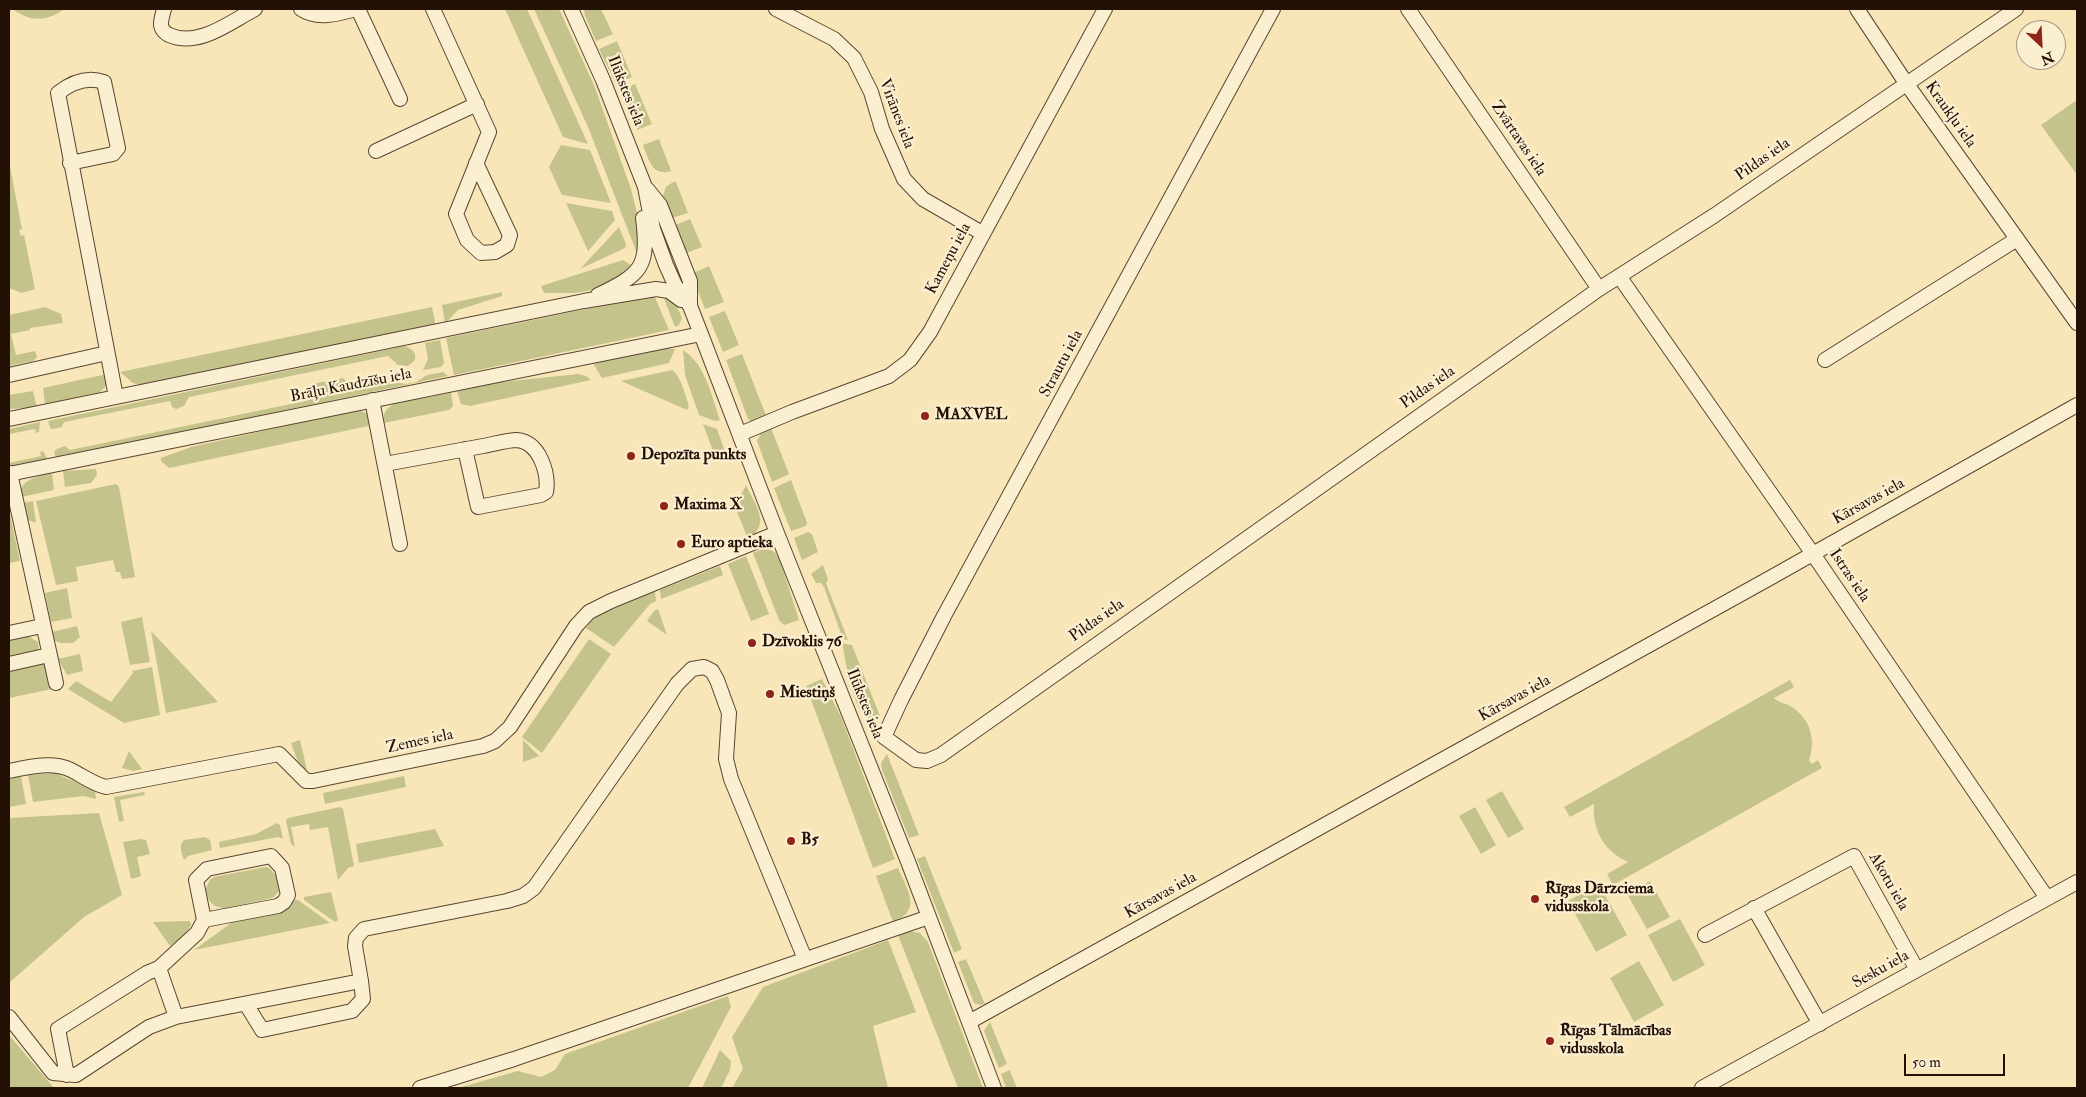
<!DOCTYPE html>
<meta charset="utf-8">
<style>
body{margin:0}
#map{position:relative;width:2086px;height:1097px;overflow:hidden;background:#f9e6b8;font-family:"IM FELL Double Pica",serif}
canvas{display:block}
.frame{position:absolute;inset:0;border:10px solid #231106;pointer-events:none}
.north{position:absolute;left:2016px;top:20px;width:50px;height:50px;box-sizing:border-box;background:#fbefd1;border:1px solid #a59680;border-radius:50%;rotate:155deg;font-size:14px;font-weight:700;line-height:20px;text-align:center;color:#231106}
.north::after{content:'';display:block;margin:auto;width:18px;height:22px;background:#8f2418;clip-path:polygon(50% 0,100% 100%,50% 72%,0 100%)}
.scale{position:absolute;left:1904px;top:1054px;width:101px;height:22px;box-sizing:border-box;border:2px solid #231106;border-top:0;padding-left:6px;font-size:15px;line-height:18px;white-space:nowrap;color:#231106;-webkit-text-stroke:4px #fbefd1;paint-order:stroke}
</style>
<div id="map">
<canvas width="2086" height="1097"></canvas>
<div class="frame"></div>
<div class="north">N</div>
<div class="scale">50 m</div>
</div>
<script>
const ctx = document.querySelector('canvas').getContext('2d');
ctx.lineJoin = 'round';
function fill(path, color) { ctx.fillStyle = color; ctx.fill(path, 'evenodd'); }
function trace(path, color, width, dash) { ctx.strokeStyle = color; ctx.lineWidth = width; ctx.lineCap = dash ? 'butt' : 'round'; ctx.setLineDash(dash || []); ctx.stroke(path); }
function write(font, color, halo, rows, align = 'center') {
  ctx.font = font + ' "IM FELL Double Pica",serif'; ctx.lineWidth = 4.5; ctx.setLineDash([]); ctx.textBaseline = 'middle'; ctx.strokeStyle = halo; ctx.fillStyle = color; for (const [text, x, y, turn = 0] of rows) {
    ctx.save(); ctx.translate(x, y); ctx.rotate((+turn || 0) * Math.PI / 180); ctx.textAlign = isNaN(turn) ? turn : align; if (halo) ctx.strokeText(text, 0, 0); ctx.fillText(text, 0, 0); ctx.restore();
  }
}
fill(new Path2D(`
 M13,9H64C47,22 29,22 13,9Z
 M505,9H527L588,144L563,137Z
 M534,9H559L594,85L631,189L643,237L638,256L588,127Z
 M584,9H601L613,34L596,41L585,16Z
 M617,41L632,77L616,84L599,49Z
 M635,84L652,124L637,130L620,91Z
 M2077,100V175L2041,125Z
 M659,139L671,171C652,177 649,160 643,145Z
 M561,145L590,150L611,203L562,195L549,167Z
 M9,161L22,229L19,230L21,236L24,235L35,289L22,293L9,288Z
 M673,182H676L688,213L672,218L663,196L666,187Z
 M566,203L612,211L615,220L588,251Z
 M690,219L702,247L684,254L673,226Z
 M619,227L626,244L625,248L580,269Z
 M623,260L634,267L608,285L592,290L575,293H544L541,286Z
 M709,266L724,302L705,309L691,274Z
 M502,292V296L458,310L445,324L442,305Z
 M654,295L669,330L454,375L446,338Z
 M663,296C673,302 678,306 682,318L679,325L675,327Z
 M45,307L61,314L63,323L30,328V330L11,334L16,355L35,351L37,357L33,361L9,366V315Z
 M432,307L436,327L142,385L133,383L120,372Z
 M725,311L739,345L723,352L709,317Z
 M440,340L444,363L441,367L423,370L428,359L425,343Z
 M405,346L411,349L415,354V360L408,366L398,365L388,356L189,397L184,406L176,409L172,407L170,401L64,422L62,427L53,429L50,428L48,421Z
 M663,348L675,349L669,363L602,378L594,365L596,362Z
 M683,350C706,365 711,395 720,420L715,421L699,415L685,375Z
 M742,354L767,418L752,422L748,419L726,360Z
 M672,370C681,376 685,395 689,406L687,410L621,381Z
 M443,372L448,376L56,458L54,452L57,449L65,446L70,450L310,400V388L317,383L343,378L346,381L348,390L391,381L406,384L416,382L427,375Z
 M107,374L106,386L100,392L45,404L43,388Z
 M578,374L586,376L591,380L470,406L461,404L457,391L492,383Z
 M33,391L37,407L9,409V395Z
 M451,393L453,406L449,410L384,423C382,413 387,407 396,403Z
 M358,410L366,413L373,425L169,468L161,461V458L191,447Z
 M40,422L39,432L36,433L35,429L9,434V429Z
 M703,424L717,429L726,454L716,459Z
 M771,428L789,474L772,482L757,441L761,433Z
 M43,451L48,460L9,468V463L41,456L40,452Z
 M96,469L97,475L91,483L65,487L63,471Z
 M52,473L54,490L21,497C18,479 39,476 52,473Z
 M791,480L807,523L806,526L791,531L774,488Z
 M116,484L119,487L135,577L122,579L120,572H116L113,560L76,567L78,581L56,585L36,501Z
 M746,485C755,505 772,524 748,539L735,507Z
 M33,501L36,523L26,519L23,503Z
 M9,510L20,561L9,563Z
 M808,532L812,534L818,552L802,560L794,538Z
 M762,549C771,549 774,550 779,557L799,620L784,625L779,620L753,553Z
 M746,556L769,614L751,621L728,564Z
 M823,565L828,579L826,583L848,640L843,639L824,587L821,583H816L811,574Z
 M720,566L723,575L661,599L660,590Z
 M67,588L72,618L51,622L45,593Z
 M655,591L656,601L650,604L614,647L586,628L595,616Z
 M658,609L667,635L647,621L654,611Z
 M142,617L150,662L130,665L121,622Z
 M77,626L80,637L73,643H61L53,640L52,632Z
 M151,631L218,702L166,713Z
 M28,636L38,642L39,650L10,657L9,640Z
 M589,639L611,654L542,753L522,737Z
 M842,643L852,645L880,716L878,720C853,725 846,660 842,643Z
 M80,654L83,671L67,675L58,659Z
 M45,662L52,689L9,698V670Z
 M152,667L160,715L124,723L68,689L76,681L111,702L133,673L132,671Z
 M822,679L841,717L895,859L873,868L806,686Z
 M1790,680L1794,687L1774,698C1779,703 1786,703 1792,707C1811,720 1816,740 1809,761L1812,764L1818,760L1822,768L1613,885L1607,874L1628,862C1604,851 1592,830 1594,804L1570,817L1564,807Z
 M300,740L307,770L299,765L291,743Z
 M523,740L539,756L523,762Z
 M129,751L142,769L134,771L122,768Z
 M887,754L919,835L909,838L882,770L881,763Z
 M55,773L95,791L96,799L83,796L33,802L28,775Z
 M21,776L26,804L9,807V779Z
 M404,776L406,787L325,804L323,793Z
 M1502,791L1524,829L1508,838L1486,800Z
 M144,792L145,795L120,800L124,821L119,822L114,797Z
 M340,807L343,809L354,866L348,868L338,880L328,827L310,830L309,824L291,827L295,847L291,844L286,821L288,818Z
 M1475,807L1496,845L1481,854L1459,816Z
 M99,813L122,895L84,917L9,983V818Z
 M277,823L280,825L283,839L278,837L220,848L219,842L256,834Z
 M435,829L444,846L359,863L356,844Z
 M205,837L210,840L212,850L188,856L184,860C182,853 178,846 184,840Z
 M141,839L146,840L150,854L137,857L141,876L131,879L123,842Z
 M925,856L962,949L954,953L917,859Z
 M265,867L269,868L278,877L280,890L274,897L268,899L225,908C213,908 208,901 205,890L210,880L214,877Z
 M898,868C907,890 923,910 893,922L876,876Z
 M1650,881L1670,917L1647,929L1627,894Z
 M1599,884L1627,935L1596,952L1568,901Z
 M331,892L338,920L335,922L304,900V897Z
 M295,900H298L330,923L194,950L231,923L282,912Z
 M1680,919L1705,965L1673,982L1648,935Z
 M190,921L191,925L185,935L170,946L153,922Z
 M908,931L920,933L928,942L983,1088H958L898,935Z
 M888,940L916,1012L873,1026L888,1088H732L743,1069L732,1037L763,987Z
 M966,959L985,1004L980,1005L974,1003L958,962Z
 M1639,961L1664,1005L1634,1022L1610,978Z
 M728,996L731,1007L688,1088H458L518,1071L541,1077L555,1070L565,1054Z
 M990,1022L1007,1064L999,1068L984,1031Z
 M9,1035L54,1088H9Z
 M720,1050L731,1061L730,1070L721,1088H702Z
 M1010,1070V1071L1017,1088H1006L1001,1074Z`), '#c3c38b');
const minor = new Path2D(`
 M164,9C163,13 161,19 161,24C161,29 165,33 169,35C199,48 230,22 255,9
 M301,9C317,20 338,14 356,9
 M358,9L400,99
 M433,9L489,132L456,214L467,240L481,253L495,252L507,245L510,235L476,163
 M571,9L603,80L645,187L653,229L666,265L675,285L690,306L701,334L777,533L907,859L994,1088
 M776,9L834,39L854,58L871,92L882,129L904,179L923,199L982,233
 M1408,9L1599,289
 M1857,9L1906,83L2077,323
 M376,151L477,104
 M70,163L113,154L118,148L104,82C87,76 72,82 58,93L116,397
 M647,189L660,205L690,281V306
 M1619,276L1813,554L2047,898
 M598,295C642,274 649,267 643,218
 M1825,360L2017,239
 M9,375L107,353
 M372,400L400,544
 M9,419L584,301L656,289L669,291L681,300
 M740,434L792,412L889,376L910,360L930,332L1105,9
 M385,464C418,458 451,452 483,446C494,444 507,440 517,440C540,442 549,474 546,492L541,495L478,507L465,449
 M10,473L56,683
 M9,474L701,334
 M9,633L42,626
 M9,664L49,655
 M884,737L916,760L927,761L941,755L1599,289L1715,215L2016,9
 M884,737L901,700L944,616L1273,9
 M9,771C28,767 52,761 71,770C83,776 93,784 106,787L279,754L306,781H313L483,746L495,741L510,727L576,626L589,612L611,601L777,533
 M1754,908L1820,1024
 M1705,935L1854,856L1917,970
 M246,1004L262,1030L352,1011L363,999L361,981
 M9,1017L53,1073L76,1075L149,1027L176,1017L361,981L355,946L356,938L364,929L507,901L523,896L534,888L677,684L692,669L704,667L712,671L717,680L729,713L726,759L731,779L805,959
 M176,1017L159,968L197,933L204,920L278,906L284,902L288,895L282,868L271,856L207,869L196,880L204,920
 M969,1022L1770,578L2077,405
 M67,1075L58,1029L147,973L159,968
 M420,1088L514,1059L929,917
 M1702,1088L2077,882`);
trace(minor, '#584632', 16);
trace(minor, '#fbefd1', 14);
for (const [x, y, r, color] of [
 [925,416,5,"#8f2418"],
 [631,456,5,"#8f2418"],
 [664,506,5,"#8f2418"],
 [681,544,5,"#8f2418"],
 [752,643,5,"#8f2418"],
 [770,694,5,"#8f2418"],
 [791,841,5,"#8f2418"],
 [1535,899,5,"#8f2418"],
 [1550,1041,5,"#8f2418"]
]) { const dot = new Path2D(); dot.arc(x, y, r, 0, 2 * Math.PI); ctx.fillStyle = color; ctx.fill(dot); trace(dot, '#fbefd1', 2); }
write('16px', '#231106', '#fbefd1', [
 ["Ilūkstes iela",625,91,68],
 ["Virānes iela",896,114,69],
 ["Kraukļu iela",1950,115,55],
 ["Zvārtavas iela",1518,139,56],
 ["Pildas iela",1763,160,-35],
 ["Kameņu iela",949,259,-62],
 ["Strautu iela",1062,364,-62],
 ["Brāļu Kaudzīšu iela",351,386,-11],
 ["Pildas iela",1428,388,-35],
 ["Kārsavas iela",1869,502,-29],
 ["Istras iela",1849,576,56],
 ["Pildas iela",1097,621,-35],
 ["Kārsavas iela",1515,699,-29],
 ["Ilūkstes iela",864,704,68],
 ["Zemes iela",420,742,-12],
 ["Akotu iela",1888,882,60],
 ["Kārsavas iela",1161,896,-29],
 ["Sesku iela",1881,970,-29]
]);
write('bold 16px', '#231106', '#fbefd1', [
 ["MAXVEL",935,416],
 ["Depozīta punkts",641,456],
 ["Maxima X",674,506],
 ["Euro aptieka",691,544],
 ["Dzīvoklis 76",762,643],
 ["Miestiņš",780,694],
 ["B5",801,841],
 ["Rīgas Dārzciema",1545,890],
 ["vidusskola",1545,908],
 ["Rīgas Tālmācības",1560,1032],
 ["vidusskola",1560,1050]
], 'left');
</script>
